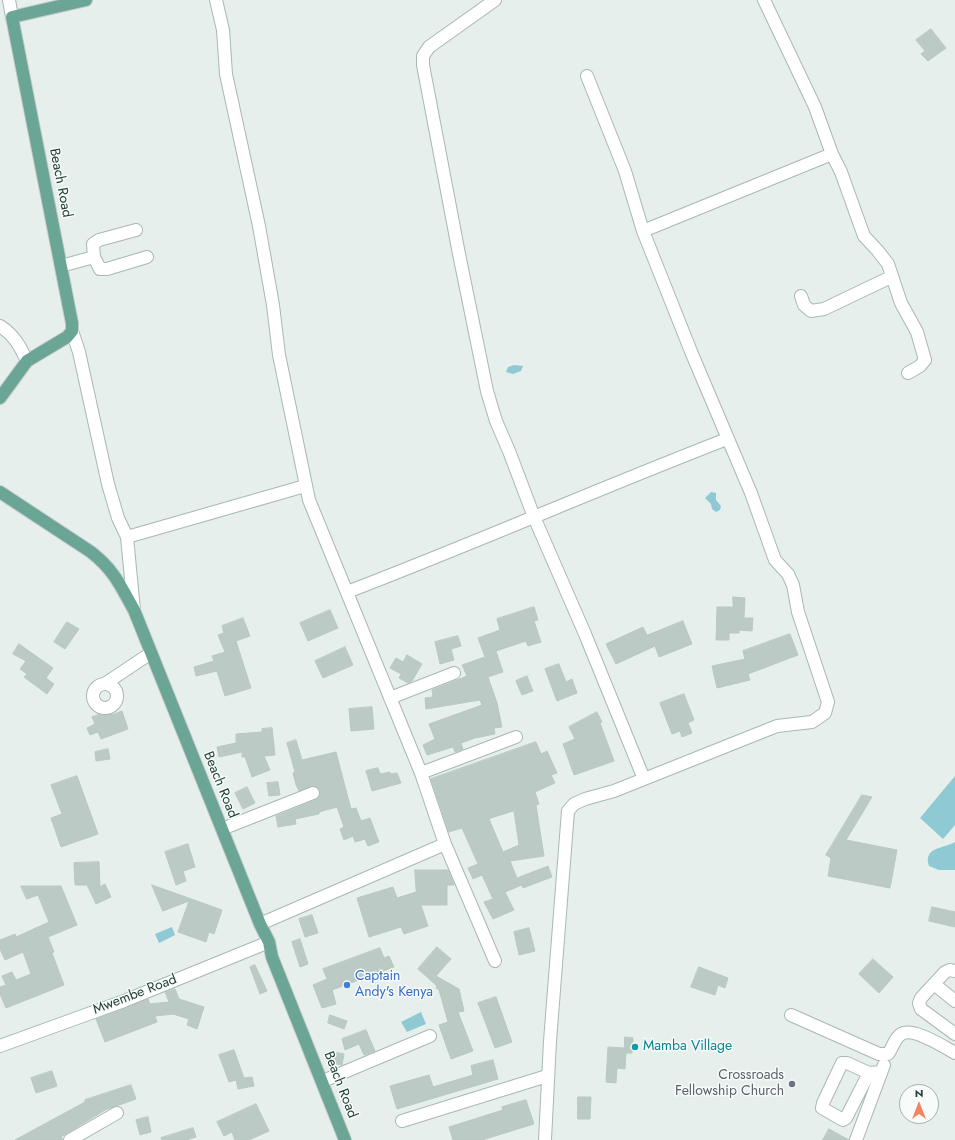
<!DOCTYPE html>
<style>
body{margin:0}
#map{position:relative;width:955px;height:1140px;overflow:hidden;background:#e6efeb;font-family:Jost,sans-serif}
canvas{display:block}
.north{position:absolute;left:899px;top:1084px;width:40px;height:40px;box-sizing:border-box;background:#f7fbf9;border:1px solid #a3b1ad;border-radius:50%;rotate:0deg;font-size:11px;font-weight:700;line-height:16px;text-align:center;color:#24423a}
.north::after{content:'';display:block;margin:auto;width:14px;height:18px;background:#f4845f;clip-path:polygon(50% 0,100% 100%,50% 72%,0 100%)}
</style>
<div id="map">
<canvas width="955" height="1140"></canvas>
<div class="north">N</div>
</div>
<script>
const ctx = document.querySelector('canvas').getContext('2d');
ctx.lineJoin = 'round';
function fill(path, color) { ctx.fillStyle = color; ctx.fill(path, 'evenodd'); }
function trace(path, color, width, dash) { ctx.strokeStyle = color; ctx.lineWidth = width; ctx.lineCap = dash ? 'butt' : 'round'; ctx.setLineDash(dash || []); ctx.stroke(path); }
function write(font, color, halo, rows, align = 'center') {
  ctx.font = font + ' Jost,sans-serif'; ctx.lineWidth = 3; ctx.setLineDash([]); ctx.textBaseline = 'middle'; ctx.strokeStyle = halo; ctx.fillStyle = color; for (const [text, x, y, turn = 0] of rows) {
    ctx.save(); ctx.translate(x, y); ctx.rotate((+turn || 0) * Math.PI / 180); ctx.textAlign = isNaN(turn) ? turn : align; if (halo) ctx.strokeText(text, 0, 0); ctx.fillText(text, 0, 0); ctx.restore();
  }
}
fill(new Path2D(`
 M514,365L523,366L521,371L513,374L506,372L508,367Z
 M711,492L716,493V500L721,506L720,510L716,512L712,509L711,504L705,498Z
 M955,776V825L943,839L920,818Z
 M955,842V870H939L929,866C923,847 943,849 955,842Z
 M172,927L175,935L159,943L155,934Z
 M421,1012L426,1024L407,1032L401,1022Z`), '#8ec9d4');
const building = new Path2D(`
 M931,29L946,48L928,61L921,54L925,51L916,40Z
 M733,597L745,598L744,618H753L752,631L739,630V633H729V640H716L717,607H733Z
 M534,607L538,620L534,621L541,642L528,646L526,641L496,651L503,672L488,677L497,703L502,727L494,728L495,734L475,738L461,743L463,749L455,752L453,747L427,755L423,745L435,739L429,724L482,705L480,700L426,709L425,698L433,697L432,690L467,676L462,665L485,657L478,638L500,630L497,619Z
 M330,610L338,628L308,641L300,623Z
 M243,618L250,636L236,641L251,688L225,696L217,671L196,676L194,667L214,661L212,656L225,652L218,635L224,633L222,626Z
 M683,621L692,644L659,657L655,646L616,664L606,644L643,627L647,635Z
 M67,622L79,629L65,649L54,642Z
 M790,634L798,655L748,674L750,680L717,688L712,666L745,659L743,651Z
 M458,636L461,646L451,649L454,660L440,664L435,642Z
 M19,644L53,668L46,678L54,684L47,694L24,677L27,674L20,669L26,661L13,654Z
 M345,647L353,665L323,678L315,661Z
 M407,655L422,664L412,681L408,683L399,678L401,674L390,668L396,658L403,662Z
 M559,664L566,682L572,679L577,693L557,701L545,669Z
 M527,676L533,691L522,695L516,681Z
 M684,694L694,720L688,723L692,733L682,737L680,731L672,734L660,703Z
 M372,707L374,729L351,731L349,709Z
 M111,711L112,715L122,711L128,729L101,739L98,732L90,735L87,728L95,724L92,717Z
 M597,712L602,722L600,723L614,761L574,775L563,744L575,739L569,727Z
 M272,728L275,755L264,756L270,770L252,777L245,757H242V752L219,757L217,747L236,743V734L262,732V729Z
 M296,740L302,760L336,752L351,809L356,808L361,821L370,818L379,842L368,846L365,839L355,842L353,836L344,840L340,829L344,827L337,807L319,812V814L295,819L296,824L278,827L276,816L316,800L320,794V790L314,786L299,791L296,785L293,773L295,772L287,743Z
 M536,742L541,754L547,751L557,773L551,775L555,783L535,792L539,804L536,805L544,856L510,861L517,878L548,866L552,877L523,888L522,885L505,892L514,910L493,919L484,902L493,899L482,875L473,879L468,868L478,864L462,828L449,832L431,779ZM514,811L519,845L503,852L489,819Z
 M108,749L110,759L96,761L95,752Z
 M378,768L380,774L390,772V774L397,773L401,783L372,791L366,771Z
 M77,776L98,834L61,847L51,818L62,814L51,785Z
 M278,782L280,795L269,796L267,783Z
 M247,787L255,803L243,809L235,793Z
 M862,795L872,797L846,840L897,850L890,888L828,876L831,858L826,855Z
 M188,844L195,867L183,871L186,881L176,885L165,852Z
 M99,862L100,887L105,884L111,897L96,904L87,885H75L74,863Z
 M415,870H448L454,885H447V905H421L428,926L404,934L401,927L369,937L357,898L393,887L397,898L416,892Z
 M152,885L222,910L214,934L209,932L206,942L178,932L189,901L163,911Z
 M21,886H61L77,925L48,937L54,952L52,953L64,985L6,1008L0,994V987L6,985L2,976L12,972L16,980L31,974L23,952L5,960L0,949V940L15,934L16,937L49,922L38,895L27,899Z
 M932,907L955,912V927L929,921Z
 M312,915L318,933L305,937L299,919Z
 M529,928L535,951L519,955L514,932Z
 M300,939L308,964L300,967L292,942Z
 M437,947L451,959L436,976L459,989L464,1011L458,1012L473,1051L451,1059L439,1025L448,1022L439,990L436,988L437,986L418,969Z
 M380,948L384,958L389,956L394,967L332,990L336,1004L322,1008L313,985L327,979L323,969Z
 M873,959L893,977L879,993L859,974Z
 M255,965L267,991L260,994L250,967Z
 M699,967L728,978L725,988L718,985L715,995L691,987Z
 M175,989L179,999L204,1007L197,1029L187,1025L189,1019L173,1014L155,1016L157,1022L105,1042L96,1019L148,999L150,1004L169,1002L165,992Z
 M496,997L512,1042L495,1048L478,1003Z
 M330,1015L347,1021L344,1029L328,1023Z
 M366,1030L375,1051L364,1055L359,1044L345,1050L342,1039Z
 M625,1037L633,1038L632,1053H626L625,1069L617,1068L616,1083L606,1082L608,1047L624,1048Z
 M234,1050L244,1078L252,1077L254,1086L238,1089L236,1080L229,1082L219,1055Z
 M333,1052L344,1054L342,1065L331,1063Z
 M493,1060L498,1079L397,1109L390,1086L429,1075L433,1087L473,1075L471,1066Z
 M52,1071L57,1086L36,1093L31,1078Z
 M131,1085L136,1099L105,1110L61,1137L63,1140H15L85,1102V1100Z
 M578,1097H591L590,1119H578Z
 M526,1100L534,1124L482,1140H453L449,1127L503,1110L502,1107Z
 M256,1104L269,1131L249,1140H235L232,1132L224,1136L217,1122Z
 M148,1117L151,1132L140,1135L136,1120Z
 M193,1128L196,1137L186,1140H162L161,1138Z
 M829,1129L849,1140H823Z`);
fill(building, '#bbcac4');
trace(building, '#b8c9c2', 1);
const minor = new Path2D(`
 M9,0L12,17
 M216,0L223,30L226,74L259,226L273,305L279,355L309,500L421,773L445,844L495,961
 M495,0L429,47L423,56V65L459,254L487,391L496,421L509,451L534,517L585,634L644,779
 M832,154L841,172L864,236L878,251L888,264L901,303L917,332L925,360L920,366L908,373
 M643,231L832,154L815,107L764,0
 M94,257L100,269H107L147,257
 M61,266L94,257L93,244L99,240L136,230
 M801,296L804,305L811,311L824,309L891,277
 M0,326C14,335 20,346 27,361
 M72,331L79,352L108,484L118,518L127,537L134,610
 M127,537L305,486
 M347,592C475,543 600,488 727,439
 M106,683L151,653
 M93 696a12 12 0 1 1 24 0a12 12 0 1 1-24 0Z
 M390,698L454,673
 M421,773L516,737
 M222,829L313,793
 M260,924L445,844
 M955,971L950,970L945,972L921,998L919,1003L921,1009L955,1034
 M934,984L955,1001
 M791,1015L879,1054H888C892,1049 894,1040 899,1036C909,1024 944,1047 955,1053
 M0,1046L124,1001L269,942
 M869,1073L846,1118L843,1120L822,1108L823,1103L842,1063H847L869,1073L881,1072
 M323,1081L430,1036
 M402,1121L547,1076
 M70,1140L117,1113
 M545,1140L550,1041L568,811L574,804L585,799L614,791L777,726L812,722L825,713L828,702L798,612L793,585L788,574L775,560L751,493L692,354L643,231L625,171L587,76
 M856,1140L884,1065`);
const major = new Path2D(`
 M0,398L27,361L67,337L72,331V323L12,17L86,0
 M0,492L91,552C114,570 120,585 134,610L260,924L269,942L272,957L345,1140`);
trace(minor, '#a8b8b2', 14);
trace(major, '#c2cac8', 14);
trace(minor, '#fff', 12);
trace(major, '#6aa596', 12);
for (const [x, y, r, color] of [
 [347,985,4,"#3f7fe0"],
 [635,1047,4,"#0f9aa8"],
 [792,1084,4,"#6b7280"]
]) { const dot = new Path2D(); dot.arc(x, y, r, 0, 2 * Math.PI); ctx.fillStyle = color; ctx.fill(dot); trace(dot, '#f7fbf9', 1.5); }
write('14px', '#24423a', '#f7fbf9', [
 ["Beach Road",60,183,79],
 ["Beach Road",220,785,68],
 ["Mwembe Road",135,995,-21],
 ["Beach Road",340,1085,69]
]);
write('14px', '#366cbe', '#f7fbf9', [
 ["Captain",355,977],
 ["Andy's Kenya",355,993]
], 'left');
write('14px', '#0d838f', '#f7fbf9', [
 ["Mamba Village",643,1047]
], 'left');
write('14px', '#5b616d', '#f7fbf9', [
 ["Crossroads",784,1076],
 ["Fellowship Church",784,1092]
], 'right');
</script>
